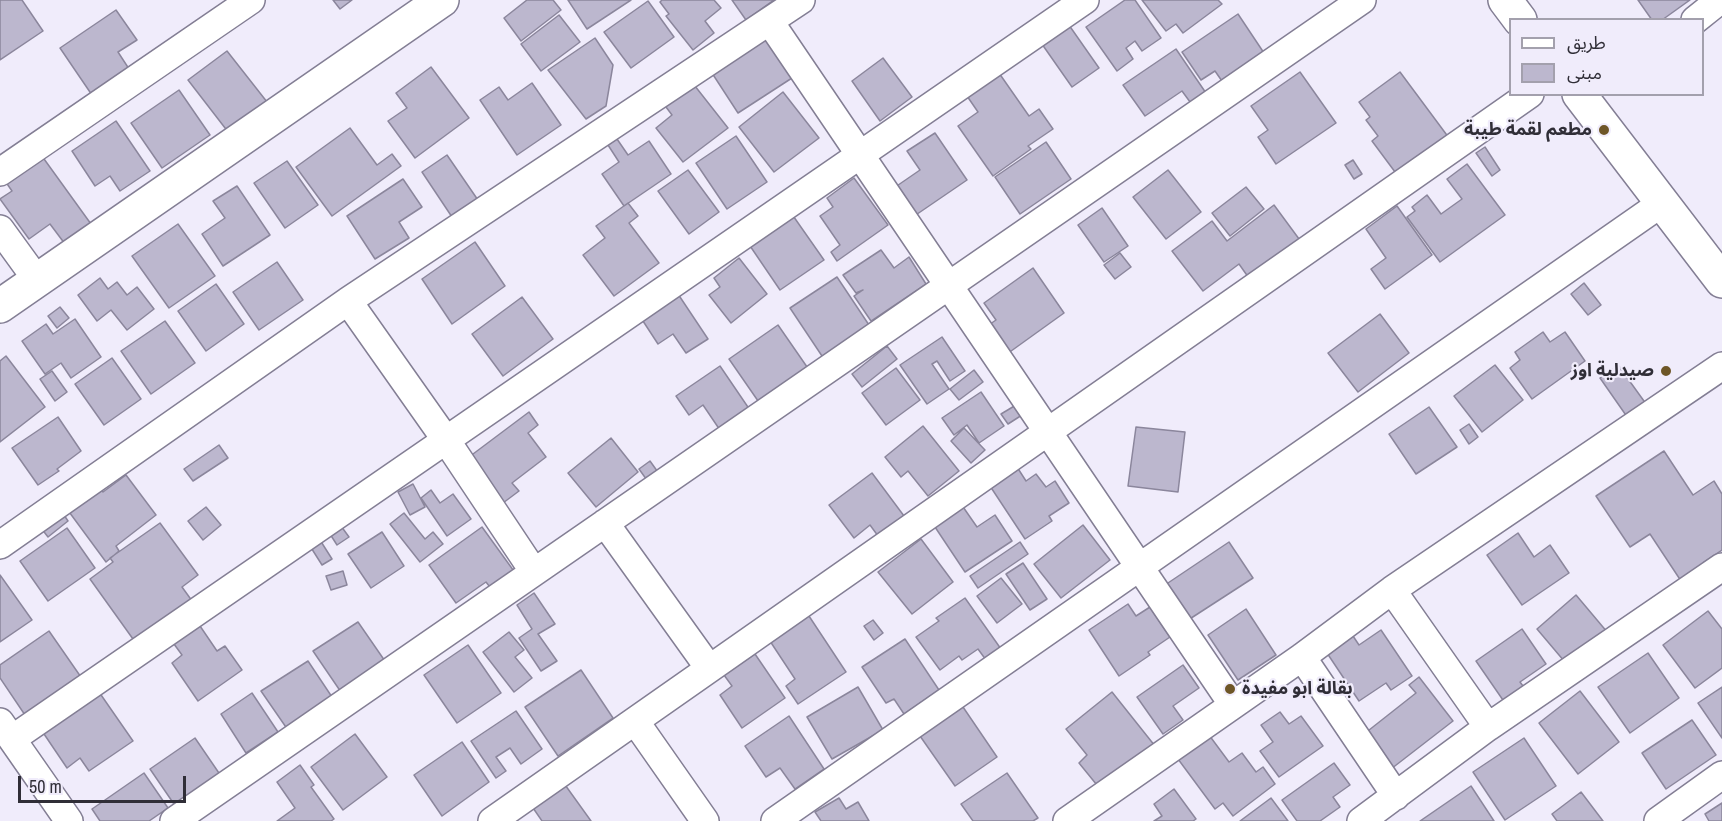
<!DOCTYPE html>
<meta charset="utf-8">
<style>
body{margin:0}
#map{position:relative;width:1722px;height:821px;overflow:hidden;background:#f0ecfb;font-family:"Archivo Narrow","Noto Sans Arabic",sans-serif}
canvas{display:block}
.legend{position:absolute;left:1509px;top:18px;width:195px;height:78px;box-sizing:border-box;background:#f0ecfb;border:2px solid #a3a0ad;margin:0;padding:8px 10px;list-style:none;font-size:18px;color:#302e37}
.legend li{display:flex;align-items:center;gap:12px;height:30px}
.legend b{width:30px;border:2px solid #a3a0ad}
.scale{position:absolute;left:18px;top:776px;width:168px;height:27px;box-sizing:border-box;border:3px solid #302e37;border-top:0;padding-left:8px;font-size:18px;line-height:21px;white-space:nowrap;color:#302e37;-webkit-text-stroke:4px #f0ecfb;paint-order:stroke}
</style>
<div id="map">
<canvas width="1722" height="821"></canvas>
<ul class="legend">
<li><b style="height:8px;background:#fff"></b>طريق</li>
<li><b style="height:16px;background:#bcb7ce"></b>مبنى</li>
</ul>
<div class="scale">50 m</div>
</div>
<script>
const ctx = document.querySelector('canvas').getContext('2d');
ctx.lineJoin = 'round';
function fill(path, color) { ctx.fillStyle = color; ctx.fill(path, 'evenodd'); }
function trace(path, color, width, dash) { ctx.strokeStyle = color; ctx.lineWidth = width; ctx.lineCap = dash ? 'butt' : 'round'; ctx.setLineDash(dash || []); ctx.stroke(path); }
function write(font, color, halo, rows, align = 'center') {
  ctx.font = font + ' "Archivo Narrow","Noto Sans Arabic",sans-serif'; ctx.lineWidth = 4.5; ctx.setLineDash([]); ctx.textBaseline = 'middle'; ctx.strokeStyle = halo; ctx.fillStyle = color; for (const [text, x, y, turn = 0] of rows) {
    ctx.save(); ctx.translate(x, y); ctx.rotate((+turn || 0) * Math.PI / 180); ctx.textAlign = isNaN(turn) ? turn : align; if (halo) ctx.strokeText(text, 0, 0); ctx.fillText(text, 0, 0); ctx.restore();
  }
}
const building = new Path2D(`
 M0,0H22L43,31L0,60Z
 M333,0H352L340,9Z
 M527,0H553L561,10L521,41L504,18Z
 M568,0H631L587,29Z
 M662,0H714L721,8L705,21L714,33L693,50L666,16L669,14L660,2Z
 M732,0H774L746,20Z
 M1125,0H1135L1161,38L1142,51L1135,41L1126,48L1133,59L1117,71L1086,27Z
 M1142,0H1218L1222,4L1183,33L1176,24L1166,31Z
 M1638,0H1690L1662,20H1652Z
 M648,1L674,37L631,68L604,32Z
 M116,10L137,40L118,52L131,72L94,98L60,48Z
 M1238,14L1266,56L1224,84L1215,71L1201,80L1182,52Z
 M559,15L580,42L541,71L521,44Z
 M1064,18L1099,68L1072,87L1037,37Z
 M763,35L792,78L738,113L710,70Z
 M595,38L613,65L606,106L586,119L548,70Z
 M1176,49L1208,96L1193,106L1182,91L1145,116L1123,85Z
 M227,51L271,107L232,137L188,80Z
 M883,58L912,97L880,121L852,81Z
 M431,67L469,118L415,158L388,121L407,108L396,93Z
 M1300,72L1336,123L1276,164L1258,137L1268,130L1251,106Z
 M1400,72L1452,142L1401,180L1372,141L1378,136L1366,120L1370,117L1359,102Z
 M999,73L1029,116L1039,109L1053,129L1028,146L1031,149L993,176L958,126L978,112L967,96Z
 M691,81L728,128L683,162L656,128L672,115L663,103Z
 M532,83L561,125L517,155L480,100L499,87L508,100Z
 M179,90L210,135L162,168L131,123Z
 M783,92L819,138L774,172L739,127Z
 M116,121L150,171L120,191L110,176L95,186L72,151Z
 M350,128L377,165L392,154L401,166L332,216L296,167Z
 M935,133L967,180L907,221L888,192L920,170L907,151Z
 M736,136L767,182L727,209L696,163Z
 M617,139L628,155L649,141L671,174L624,206L602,174L619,162L608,145Z
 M1046,142L1071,179L1020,214L995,177Z
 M1485,147L1500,170L1492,176L1476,153Z
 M39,152L91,224L65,244L50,224L29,239L0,199L12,191L3,178Z
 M447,155L480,203L454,220L422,172Z
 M1353,160L1362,174L1354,179L1345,165Z
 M287,161L318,205L285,228L254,183Z
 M1467,164L1505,215L1440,262L1407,217L1415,211L1412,207L1427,195L1441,214L1462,199L1447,179Z
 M688,170L719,212L689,234L658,191Z
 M1168,170L1201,212L1166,239L1133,197Z
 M854,178L888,225L837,261L831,252L840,245L820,216L833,207L827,198Z
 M403,179L422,207L399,222L409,238L375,259L347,216Z
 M237,186L270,235L223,266L202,234L225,218L213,201Z
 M1246,187L1264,209L1230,236L1212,213Z
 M628,203L638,216L629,223L659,263L614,296L583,255L605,238L596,226Z
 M1274,205L1302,243L1251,281L1239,264L1203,291L1172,251L1212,221L1227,241Z
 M1397,206L1432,255L1385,289L1371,269L1386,258L1366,229Z
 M1102,208L1128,246L1104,262L1078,225Z
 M789,210L824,260L780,290L746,240Z
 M178,224L215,276L169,308L132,256Z
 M475,242L505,286L452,324L422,279Z
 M881,250L894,268L909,257L926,284L871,321L854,296L863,290L856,293L843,275Z
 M1120,253L1131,267L1115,279L1104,265Z
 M739,258L767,294L731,323L709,295L720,287L714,278Z
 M277,262L303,300L259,330L233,292Z
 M1033,268L1064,313L1000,359L980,331L996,320L984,303Z
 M837,277L871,328L824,359L790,308Z
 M100,278L108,289L117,282L127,295L137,287L154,309L127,330L111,310L97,321L78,295Z
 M1584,283L1601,305L1588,315L1571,294Z
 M216,284L244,324L206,351L178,311Z
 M678,294L708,339L686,353L673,334L658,344L641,318Z
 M522,297L553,339L503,376L472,334Z
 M60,307L69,318L57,328L48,316Z
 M1380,314L1409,353L1358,392L1328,353Z
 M75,319L101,357L71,378L61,363L45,374L22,341L46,324L53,334Z
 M165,321L195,363L151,394L121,351Z
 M778,325L814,377L765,411L729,359Z
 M1543,332L1550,342L1565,332L1585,361L1532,399L1510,368L1520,360L1515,352Z
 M942,337L965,371L950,381L937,361L932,364L949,389L927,404L900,365Z
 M887,346L897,359L862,387L852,374Z
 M6,356L45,407L0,442V361Z
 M112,358L141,399L104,425L75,384Z
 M1495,365L1523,400L1482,432L1454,396Z
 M1618,365L1649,408L1630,421L1600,378Z
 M720,366L754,416L724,436L703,405L689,415L676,396Z
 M896,368L920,400L886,425L862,393Z
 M974,370L983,382L959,400L950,389Z
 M52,371L67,392L55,401L40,379Z
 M981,392L1004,426L979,443L967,425L954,435L942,418Z
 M1016,405L1022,415L1008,424L1001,414Z
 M1429,407L1457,447L1416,474L1389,434Z
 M529,412L538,425L528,433L546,457L512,483L519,491L503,503L469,457Z
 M58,417L81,451L57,469L59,471L38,485L12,448Z
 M1469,424L1478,437L1469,444L1460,430Z
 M923,426L959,471L928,496L908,471L901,477L885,457Z
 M1136,427L1185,432L1178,492L1128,486Z
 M964,428L985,450L971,463L951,441Z
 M611,438L638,472L596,507L568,473Z
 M219,445L228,458L193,481L184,469Z
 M1664,451L1693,495L1714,481L1722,494V550L1704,562L1709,571L1685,587L1650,534L1630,547L1596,496Z
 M650,461L660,475L649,483L639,469Z
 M1017,467L1026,481L1036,474L1046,487L1055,481L1069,503L1049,516L1052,521L1025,539L990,486Z
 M872,473L907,520L881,540L870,525L854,538L829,505Z
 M126,475L156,515L116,546L119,551L106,562L64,505L95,481L103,492Z
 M413,484L425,507L410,515L398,492Z
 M431,490L440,503L453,494L471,519L447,536L421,498Z
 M961,504L977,527L995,515L1012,541L965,572L933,524Z
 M206,507L221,525L203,540L188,521Z
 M62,512L68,521L48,537L41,528Z
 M404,513L425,539L433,532L443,544L420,562L390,524Z
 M160,523L198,575L182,587L195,605L138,646L90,579L113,562L110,558Z
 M1083,525L1110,560L1061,598L1034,564Z
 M341,526L349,537L337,545L330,534Z
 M482,527L516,574L493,591L486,582L456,603L429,565Z
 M67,528L95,568L48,601L20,561Z
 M382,532L404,566L371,588L348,554Z
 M1518,533L1534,557L1550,545L1569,573L1522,605L1487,555Z
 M921,539L953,582L912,614L878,572Z
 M320,540L332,559L322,565L310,546Z
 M1020,542L1028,554L978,588L970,576Z
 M1229,542L1253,578L1182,624L1159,589Z
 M1023,563L1047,599L1030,610L1006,574Z
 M343,571L347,585L331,590L326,576Z
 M0,575L32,620L0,642Z
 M1001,578L1022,604L997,623L977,596Z
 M534,593L555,624L538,634L557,661L541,671L519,638L532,629L517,605Z
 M1576,595L1608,633L1570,668L1537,629Z
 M965,598L1001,649L986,660L978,649L962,660L959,656L940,670L916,637L939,621L936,618Z
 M1128,604L1136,616L1150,607L1170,637L1148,652L1150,655L1119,676L1089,630Z
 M1246,609L1276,655L1238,680L1208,635Z
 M805,610L846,672L798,704L786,686L795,679L766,635Z
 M1708,611L1722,629V668L1695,688L1663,645Z
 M873,620L883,633L874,640L864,626Z
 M358,622L387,664L343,695L313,651Z
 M200,626L217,651L225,646L242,670L198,701L172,663L182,655L174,644Z
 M1522,629L1546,664L1520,682L1526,690L1505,703L1476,661Z
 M1381,630L1412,676L1391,690L1386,683L1359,701L1325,650L1351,633L1359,645Z
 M49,631L83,680L27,718L0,678V665Z
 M509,632L524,650L515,657L532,678L514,692L483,652Z
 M905,639L939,690L904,714L894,699L886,703L862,667Z
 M468,645L501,693L457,723L424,675Z
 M1648,653L1679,698L1630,733L1598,687Z
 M755,654L785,698L742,728L720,695L732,686L724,675Z
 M308,661L336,703L290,733L261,691Z
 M1183,665L1199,688L1173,706L1183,720L1163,734L1137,697Z
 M581,670L613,718L558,756L525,707Z
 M1419,677L1453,721L1391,769L1364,734L1416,693L1409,685Z
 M858,687L883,730L832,759L807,717Z
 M1722,687V738L1698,703Z
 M1580,691L1619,742L1578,774L1539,723Z
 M99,692L133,741L89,771L80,758L67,768L42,731Z
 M1112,692L1155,746L1101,790L1079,763L1087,755L1066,729Z
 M252,693L278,732L246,753L221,714Z
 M963,707L997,757L955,786L920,736Z
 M516,711L542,749L521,764L510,748L496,757L506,771L496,778L471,741Z
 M1280,712L1289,724L1301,716L1323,746L1279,777L1260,751L1273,742L1261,725Z
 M789,716L824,769L795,789L780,768L766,777L745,746Z
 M1692,720L1716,755L1666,789L1642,753Z
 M355,734L387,777L343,810L311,767Z
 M1209,735L1229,762L1242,753L1256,772L1263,767L1275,784L1233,816L1223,803L1215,809L1178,759Z
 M195,738L221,776L176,807L150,769Z
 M1524,738L1556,786L1505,820L1473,772Z
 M462,742L489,782L442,816L414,775Z
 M1334,763L1350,785L1333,797L1340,807L1320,821H1297L1282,800Z
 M300,765L314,785L311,787L334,819L331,821H277L295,808L277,782Z
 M144,773L168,808L149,821H100L92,809Z
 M1007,773L1038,818L1033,821H973L961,804Z
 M563,782L591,821H542L531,805Z
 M1471,786L1494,821H1420Z
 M1174,789L1196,819L1193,821H1154L1162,816L1154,804Z
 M1581,792L1603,821H1557L1552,814Z
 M839,798L846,809L858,802L869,821H821L815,812Z
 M1271,798L1288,821H1240Z
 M1722,803V821H1709L1705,814Z`);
fill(building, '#bcb7ce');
trace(building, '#8b869c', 1.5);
const street = new Path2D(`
 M1695,20L1720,0
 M770,22L1233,705
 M0,172L251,0
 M0,229L37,280
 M348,301L446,440L534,572
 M605,523L709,668
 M0,545L348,301L801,0
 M1392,590L1488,727
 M1302,657L1396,796
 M635,721L705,821
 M0,722L69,821
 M12,739L1085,0
 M174,821L1362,0
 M492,821L1530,94
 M775,821L1662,203
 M1067,821L1302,657L1392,590L1722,366
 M1361,821L1488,727L1722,567
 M1658,821L1722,775`);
const secondary = new Path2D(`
 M1505,0L1520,20
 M1579,94L1722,281
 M0,306L442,0`);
trace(street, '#837e94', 30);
trace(secondary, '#837e94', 36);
trace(street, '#fff', 27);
trace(secondary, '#fff', 33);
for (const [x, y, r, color] of [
 [1604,130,6,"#6e5627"],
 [1666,371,6,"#6e5627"],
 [1230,689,6,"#6e5627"]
]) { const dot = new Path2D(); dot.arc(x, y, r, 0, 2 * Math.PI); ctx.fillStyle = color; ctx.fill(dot); trace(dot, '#f0ecfb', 2); }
write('bold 18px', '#302e37', '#f0ecfb', [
 ["مطعم لقمة طيبة",1592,130],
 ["صيدلية اوز",1654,371],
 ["بقالة ابو مفيدة",1242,689,"left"]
], 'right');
</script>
